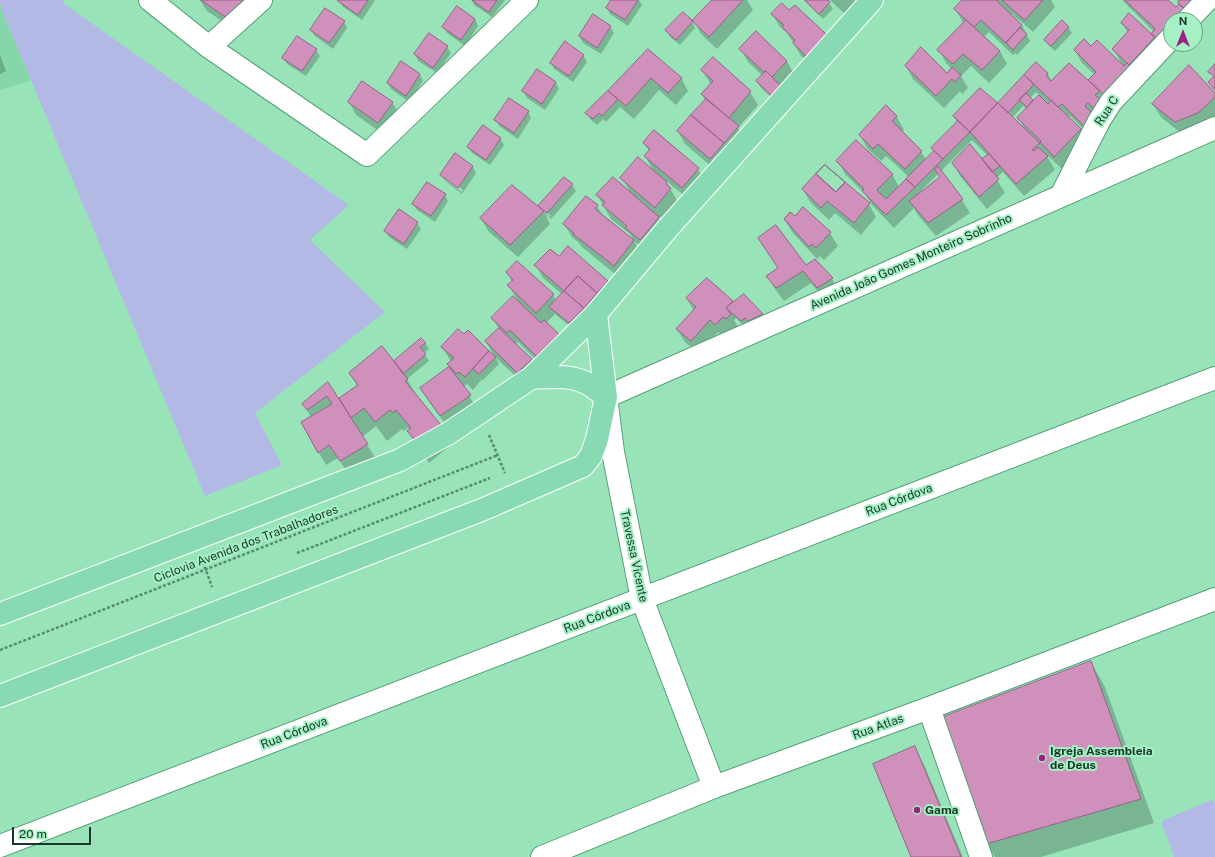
<!DOCTYPE html>
<meta charset="utf-8">
<style>
body{margin:0}
#map{position:relative;width:1215px;height:857px;overflow:hidden;background:#98e3b8;font-family:"Public Sans",sans-serif}
canvas{display:block}
.north{position:absolute;left:1163px;top:12px;width:40px;height:40px;box-sizing:border-box;background:#a5f0c5;border:1px solid #6da686;border-radius:50%;rotate:0deg;font-size:11px;font-weight:700;line-height:16px;text-align:center;color:#183727}
.north::after{content:'';display:block;margin:auto;width:14px;height:18px;background:#99237f;clip-path:polygon(50% 0,100% 100%,50% 72%,0 100%)}
.scale{position:absolute;left:12px;top:827px;width:79px;height:18px;box-sizing:border-box;border:2px solid #183727;border-top:0;padding-left:5px;font-size:12px;line-height:14px;white-space:nowrap;color:#183727;-webkit-text-stroke:3px #a5f0c5;paint-order:stroke}
</style>
<div id="map">
<canvas width="1215" height="857"></canvas>
<div class="north">N</div>
<div class="scale">20 m</div>
</div>
<script>
const ctx = document.querySelector('canvas').getContext('2d');
ctx.lineJoin = 'round';
function fill(path, color) { ctx.fillStyle = color; ctx.fill(path, 'evenodd'); }
function trace(path, color, width, dash) { ctx.strokeStyle = color; ctx.lineWidth = width; ctx.lineCap = dash ? 'butt' : 'round'; ctx.setLineDash(dash || []); ctx.stroke(path); }
function write(font, color, halo, rows, align = 'center') {
  ctx.font = font + ' "Public Sans",sans-serif'; ctx.lineWidth = 4; ctx.setLineDash([]); ctx.textBaseline = 'middle'; ctx.strokeStyle = halo; ctx.fillStyle = color; for (const [text, x, y, turn = 0] of rows) {
    ctx.save(); ctx.translate(x, y); ctx.rotate((+turn || 0) * Math.PI / 180); ctx.textAlign = isNaN(turn) ? turn : align; if (halo) ctx.strokeText(text, 0, 0); ctx.fillText(text, 0, 0); ctx.restore();
  }
}
fill(new Path2D(`
 M0,4L31,80L0,90Z`), '#85d7aa');
fill(new Path2D(`
 M0,0H64L63,3L349,205L310,240L385,312L255,413L282,465L205,496L5,18L0,4Z
 M1212,800L1215,803V857H1174L1161,821Z`), '#b3b9e5');
fill(new Path2D(`
 M200,0H244L251,11L237,31L207,11Z
 M340,0H375L362,20L343,7L339,1Z
 M472,0H505L492,17L474,5Z
 M612,0H639L642,5L628,26L610,14L607,8Z
 M713,0H747L753,10L717,49L701,34L694,21Z
 M804,0H827L833,9L823,19Z
 M830,0H866L848,17Z
 M963,0H1051L1055,7L1033,32L1012,14L1011,15L1022,25L1030,41L1017,55L1015,53L1013,55L989,32L984,37L1000,51L1007,64L989,83L971,66L961,76L968,88L962,94L960,91L944,108L913,79L906,66L947,74L952,69L946,63L939,50L964,24L955,9Z
 M1122,0H1167L1177,9L1180,5L1177,0H1215L1195,20H1171L1092,138L1070,116L1068,118L1081,130L1088,143L1062,169L1045,153L1055,170L1024,196L1003,172L996,178L1005,193L987,209L960,176L953,163L982,161L988,156L972,140L941,171L962,200L970,213L936,236L917,214L914,208L894,228L871,204L866,195L845,174L838,161L892,174L899,187L909,177L886,156L881,161L867,148L860,135L886,107L897,117L904,130L902,132L921,151L926,160L934,152L932,148L957,122L954,117L1001,109L1036,63L1048,74L1052,82H1088L1095,75L1082,63L1075,50L1092,47L1122,65L1114,49L1128,33L1122,23L1151,35L1154,32ZM1036,92L1040,95L1033,102L1030,98ZM1042,97L1049,104L1048,105L1041,99ZM1023,106L1027,109L1019,118L1025,130L1012,118ZM938,174L941,178L922,192L921,191Z
 M795,6L825,35L833,48L815,69L801,56L787,33L780,27L772,14L789,12Z
 M475,19L478,26L465,46L447,33L443,27Z
 M344,22L347,28L333,49L315,36L311,30Z
 M692,22L695,28L680,45L670,37L667,31Z
 M610,27L614,33L601,54L583,43L580,37Z
 M1068,27L1072,33L1055,51L1049,46L1045,40Z
 M756,33L787,61L794,74L778,103L761,88L757,81L763,76L748,62L741,49Z
 M447,47L451,53L437,73L418,61L415,54Z
 M316,50L320,56L306,76L287,64L283,58Z
 M648,50L681,78L688,91L676,105L659,90L634,119L620,107L606,122L603,119L597,125L590,119L587,113Z
 M0,55L6,71L0,74Z
 M583,55L587,62L573,82L554,69L551,63Z
 M713,58L750,92L758,105L738,128L745,140L718,172L685,144L678,131L705,100L702,94L711,85L702,70Z
 M402,63L420,75L423,81L409,102L391,89L388,83Z
 M537,70L556,83L559,89L545,110L527,98L523,91Z
 M1215,94V117L1206,126L1183,135L1161,117L1153,104Z
 M349,102H392L400,115L386,136L356,115Z
 M528,111L531,118L518,139L499,126L496,120Z
 M500,138L504,145L490,165L472,153L468,147Z
 M644,143L698,169L705,182L690,200L665,180L678,202L663,220L658,216L666,230L648,253L634,241L630,234L611,219L598,196L630,192L622,178L654,172L645,156L649,151Z
 M455,155L473,167L476,173L462,194L445,181L441,175ZM445,177L463,190L462,192L445,180Z
 M572,185L576,191L551,219L545,214L550,224L518,257L489,232L481,219L541,210L539,207ZM544,210L551,216L550,217L543,211Z
 M803,189L869,204L876,217L861,235L835,213L829,220L810,202Z
 M445,195L448,201L435,222L417,210L413,204Z
 M586,197L597,206L603,216L634,241L641,254L621,279L582,247L579,243L572,237L564,224Z
 M803,209L830,233L838,246L824,260L820,256L817,259L792,232L785,220L795,217Z
 M417,223L421,229L407,249L389,237L385,231Z
 M559,258L607,282L615,295L573,329L555,314L546,323L558,335L566,348L544,368L518,342L515,345L531,360L539,373L525,385L494,356L486,342L499,329L493,319L518,301L509,286L512,282L507,272L553,295L556,300L562,294L543,278L536,265Z
 M815,260L832,279L839,292L825,300L811,283L784,301L775,289L768,277L779,269L806,267Z
 M744,295L762,315L766,321L745,327L736,318L734,320L738,327L733,331L731,329L723,337L718,332L698,353L685,342L677,329L694,311L687,299L732,302L733,304Z
 M468,332L495,357L499,364L483,380L482,379L473,390L467,384L463,387L477,408L448,428L429,401L422,388L450,368L451,362L443,348L464,335Z
 M425,343L429,349L424,353L429,361L407,379L418,398L440,426L451,445L429,463L420,451L409,432L410,431L408,428L404,431L402,429L387,441L376,426L362,437L375,457L348,474L338,458L326,465L302,423L311,417L303,404L328,384L341,405L358,387L350,373L397,366L395,361Z
 M1091,662L1105,687L1154,823L1041,857H995L987,844Z
 M914,747L925,767L963,857H913Z`), '#0003');
const building = new Path2D(`
 M201,0H243L229,19Z
 M338,0H368L358,15L338,1Z
 M472,0H497L489,12Z
 M611,0H638L625,20L606,8Z
 M712,0H743L709,37L692,21Z
 M805,0H828L830,2L819,14Z
 M962,0H998L997,1L1022,25L1006,43L981,20L974,27L954,9Z
 M1002,0H1043L1025,20Z
 M1125,0H1168L1176,7L1179,4L1187,11L1179,20H1171V29L1160,42L1151,34L1155,29Z
 M1180,0H1197L1187,11L1178,3Z
 M782,3L789,10L795,5L826,34L807,57L793,43L795,40L782,27L784,25L771,14Z
 M457,6L475,19L461,40L442,27Z
 M325,8L345,21L329,43L310,30Z
 M683,12L693,21L676,40L665,30Z
 M1129,13L1155,37L1129,65L1112,49L1129,30L1121,23Z
 M593,14L611,26L597,48L579,36Z
 M966,20L1000,51L982,70L963,54L953,64L937,50Z
 M1062,20L1069,27L1051,46L1044,40Z
 M1020,28L1027,34L1013,50L1006,43Z
 M756,31L787,61L772,77L766,71L764,72L739,49Z
 M429,33L448,46L433,68L414,54Z
 M297,36L317,49L302,71L282,58Z
 M1084,39L1091,46L1097,40L1124,66L1127,63L1135,70L1108,99L1088,80L1096,72L1074,50Z
 M565,41L584,55L569,76L550,63Z
 M921,47L947,73L952,67L961,75L955,82L952,79L936,96L905,66Z
 M648,49L682,78L668,93L651,78L626,106L608,91Z
 M713,57L751,91L729,118L701,94L713,81L701,70Z
 M401,61L420,74L406,96L387,83Z
 M1036,62L1048,73L1046,76L1051,81L1069,63L1100,91L1095,95L1104,103L1097,112L1088,103L1085,106L1094,115L1084,126L1062,104L1058,107L1024,75Z
 M1215,64V90L1208,82L1214,76L1208,72Z
 M1189,65L1215,93V97L1198,113L1175,122L1152,104Z
 M537,69L556,82L542,104L522,91Z
 M766,71L782,87L774,98L756,81Z
 M1024,75L1034,84L1008,113L998,103Z
 M362,81L393,102L378,123L348,102Z
 M980,88L998,103L970,132L953,116Z
 M608,91L618,99L602,116L599,113L593,119L585,113Z
 M1026,93L1033,100L1027,107L1019,100Z
 M1039,95L1048,104L1051,100L1081,129L1054,157L1040,142L1041,141L1017,118Z
 M509,98L529,111L514,133L494,120Z
 M706,99L739,126L724,143L691,115Z
 M998,103L1040,143L1032,150L1034,151L1038,147L1048,156L1016,184L970,132Z
 M886,105L897,116L892,121L922,151L905,169L878,144L873,149L859,135Z
 M691,115L724,143L710,159L677,131Z
 M958,121L970,132L943,159L931,148Z
 M483,125L501,138L486,160L467,147Z
 M654,130L699,168L682,188L644,156L650,149L643,143Z
 M856,140L893,174L877,190L886,199L906,179L915,187L886,215L862,191L864,189L836,161Z
 M970,144L999,179L979,197L952,163Z
 M934,151L943,159L915,187L906,179Z
 M455,153L473,166L458,188L440,175Z
 M989,154L1000,166L992,172L982,159Z
 M638,157L667,182L666,184L671,188L655,208L620,178Z
 M825,165L845,182L836,192L816,174Z
 M825,165L845,182L836,192L816,174Z
 M938,166L963,199L928,223L909,201L940,177L935,170Z
 M816,174L836,192L845,182L870,203L854,223L827,201L821,208L802,189Z
 M564,177L573,184L547,213L538,206Z
 M613,177L659,217L640,240L625,228L627,226L602,205L605,202L596,195Z
 M427,182L446,194L431,216L412,204Z
 M512,185L544,211L510,245L480,218Z
 M586,196L598,205L595,209L634,240L614,266L573,234L574,233L563,224Z
 M803,207L831,232L816,248L812,244L809,247L784,219L790,212L795,216Z
 M399,209L418,222L404,244L384,231Z
 M776,225L806,265L815,259L833,278L817,288L803,271L776,288L766,276L778,268L758,238Z
 M568,246L608,281L597,293L578,276L564,291L534,265L550,249L559,256Z
 M517,261L554,294L536,313L507,285L513,280L506,272Z
 M578,276L597,293L584,308L564,291Z
 M707,278L733,301L726,308L731,314L726,319L723,317L715,325L710,320L691,341L676,329L696,307L686,298Z
 M564,291L584,308L569,323L549,307Z
 M744,294L763,314L748,321L745,318L741,321L726,308Z
 M513,296L541,323L544,320L559,334L536,356L510,330L507,333L491,318Z
 M499,328L532,359L517,373L485,341Z
 M458,329L464,334L468,330L489,351L465,377L459,372L457,374L447,364L454,358L441,347Z
 M421,338L426,343L420,347L426,354L403,374L394,361Z
 M382,346L408,379L405,381L441,425L418,444L407,431L411,428L396,410L393,413L390,410L375,422L364,408L351,418L339,398L358,385L349,373Z
 M489,351L496,357L479,374L473,369Z
 M449,367L471,395L440,416L420,388Z
 M328,382L368,444L340,461L329,445L318,453L301,422L332,404L327,396L307,410L302,404Z
 M1091,661L1141,799L986,844L943,717Z
 M915,746L961,857H911L873,764Z`);
fill(building, '#cf90bb');
trace(building, '#9a5f88', 1);
const minor = new Path2D(`
 M150,0L209,47L367,155L527,0
 M1188,20L1207,0
 M209,47L261,0
 M1061,196L1099,121L1111,102L1171,38
 M929,708L981,857
 M714,787L642,599L613,452L606,397L1215,128
 M0,846L1215,378
 M542,857L714,787L929,708L1215,599`);
const major = new Path2D(`
 M531,378C551,377 572,374 590,385C596,389 601,393 606,397
 M0,614L400,460L449,433L531,378L596,314L668,228L872,0
 M0,696L484,509L583,466L591,456L597,439L606,397L596,314`);
trace(minor, '#569f78', 24);
trace(major, '#fff', 24);
trace(new Path2D(`
 M489,435L505,473
 M297,553L490,478
 M203,562L212,587
 M0,650L498,455`), '#588c6f', 2.5, [3, 2]);
trace(minor, '#fff', 22);
trace(major, '#88dab5', 22);
for (const [x, y, r, color] of [
 [1042,758,4,"#99237f"],
 [917,810,4,"#99237f"]
]) { const dot = new Path2D(); dot.arc(x, y, r, 0, 2 * Math.PI); ctx.fillStyle = color; ctx.fill(dot); trace(dot, '#a5f0c5', 1.5); }
write('12px', '#183727', '#a5f0c5', [
 ["Rua C",1107,111,-56],
 ["Avenida João Gomes Monteiro Sobrinho",911,262,-24],
 ["Rua Córdova",899,500,-21],
 ["Ciclovia Avenida dos Trabalhadores",246,544,-21],
 ["Travessa Vicente",634,556,78],
 ["Rua Córdova",597,617,-21],
 ["Rua Atlas",878,727,-20],
 ["Rua Córdova",294,733,-21]
]);
write('bold 12px', '#183727', '#a5f0c5', [
 ["Igreja Assembleia",1050,751],
 ["de Deus",1050,765],
 ["Gama",925,810]
], 'left');
</script>
